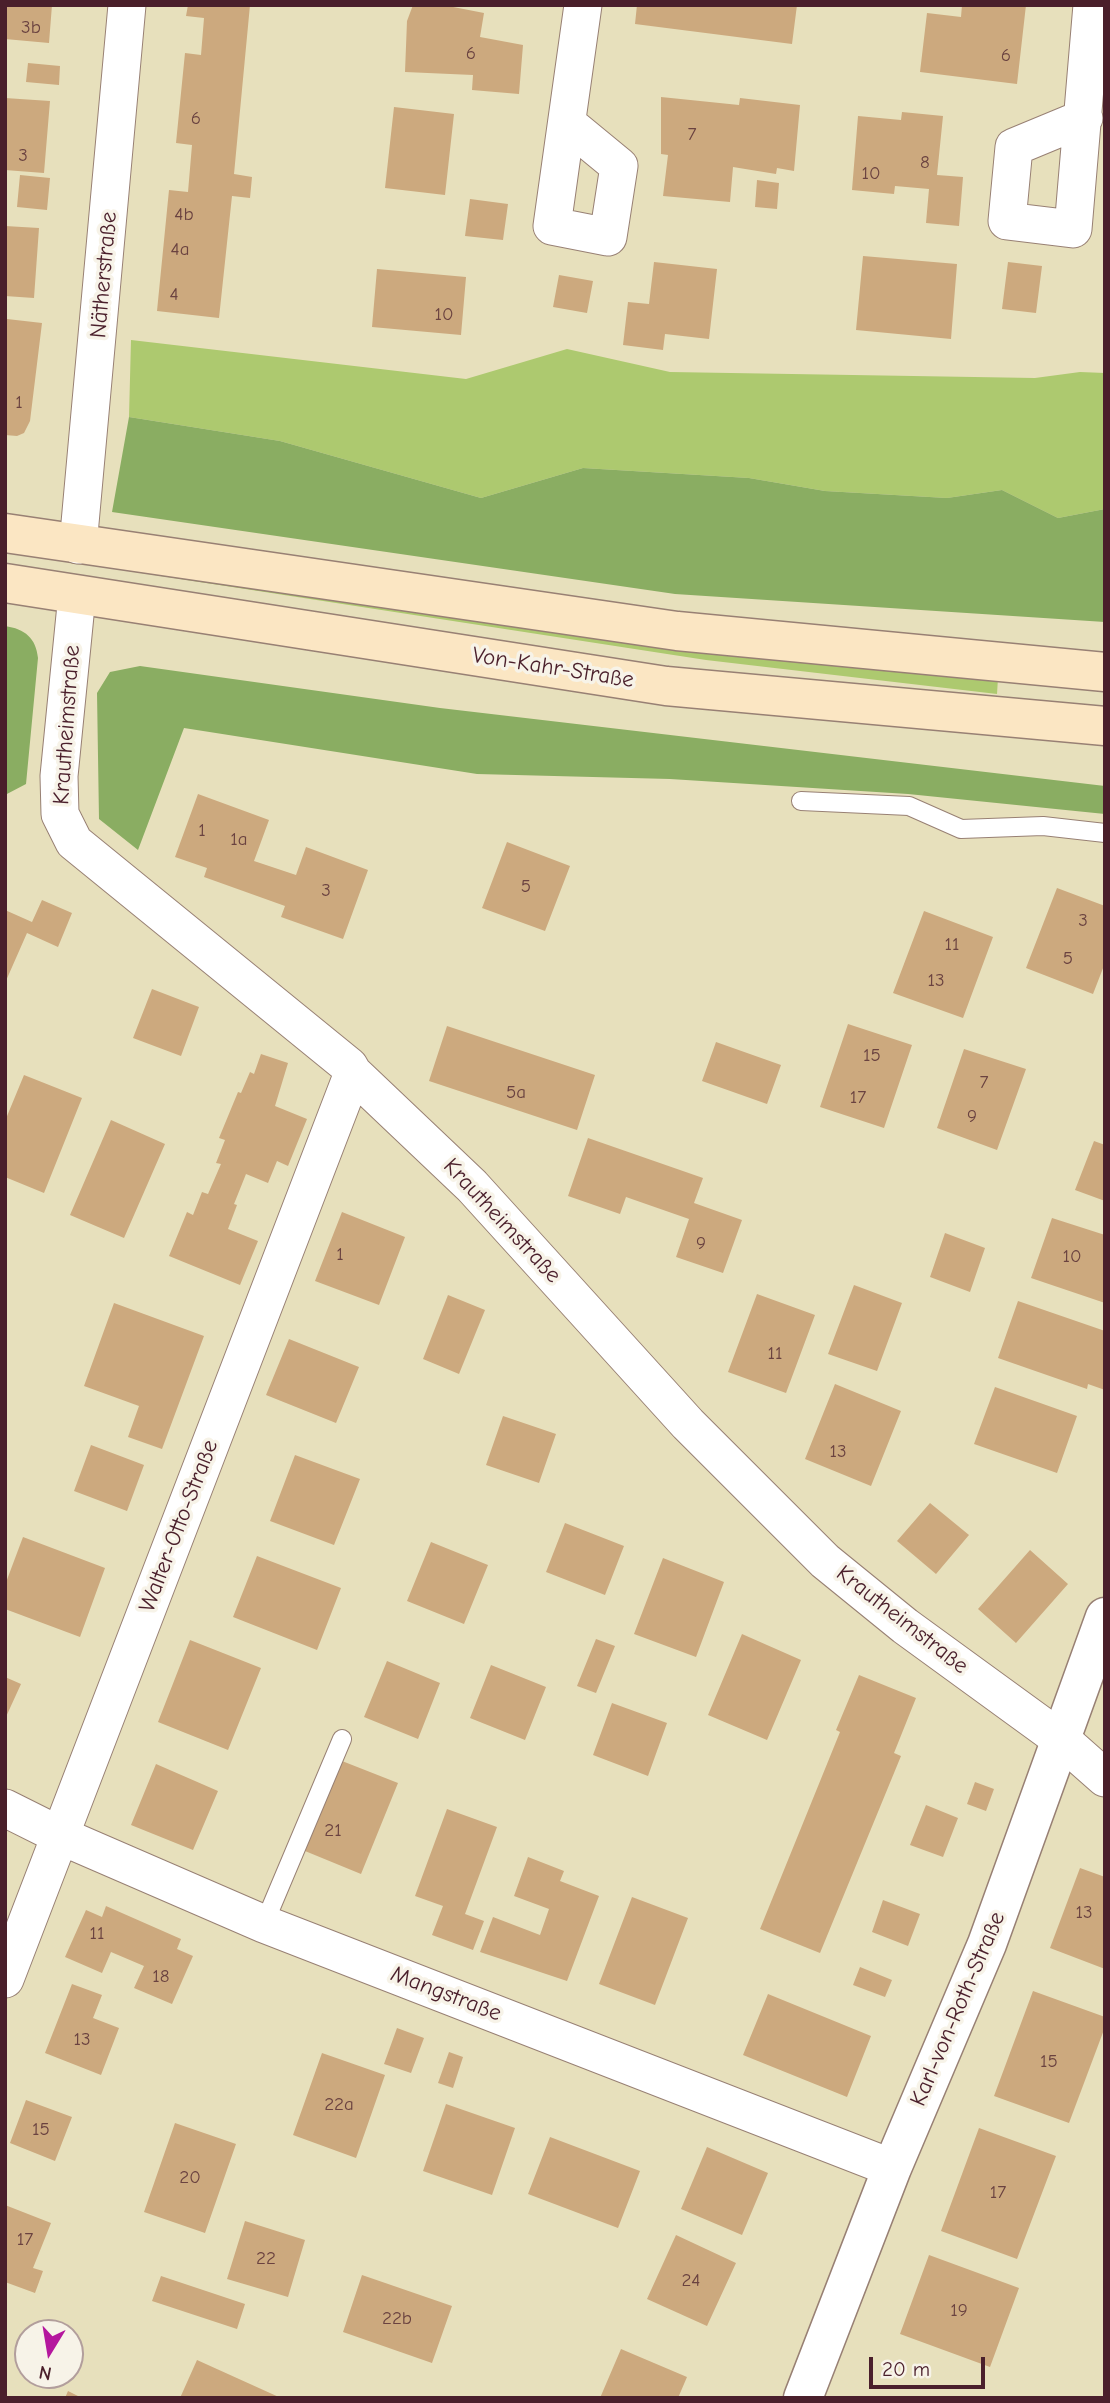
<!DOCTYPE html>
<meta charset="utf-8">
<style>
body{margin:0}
#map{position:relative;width:1110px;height:2403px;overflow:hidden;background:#e7e0bc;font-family:"Comic Neue",sans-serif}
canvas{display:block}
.frame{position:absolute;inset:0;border:7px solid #4a1f2b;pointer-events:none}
.north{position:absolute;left:14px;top:2319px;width:70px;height:70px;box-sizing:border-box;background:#f7f3e8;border:2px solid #b29e9c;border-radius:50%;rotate:191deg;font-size:19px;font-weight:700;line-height:28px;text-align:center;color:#4a1f2b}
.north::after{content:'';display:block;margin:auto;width:24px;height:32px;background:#b5179e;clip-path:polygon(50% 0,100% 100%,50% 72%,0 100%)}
.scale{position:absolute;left:869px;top:2357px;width:116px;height:32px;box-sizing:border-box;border:4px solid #4a1f2b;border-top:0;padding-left:9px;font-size:21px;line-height:24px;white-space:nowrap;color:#4a1f2b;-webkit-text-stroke:5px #f7f3e8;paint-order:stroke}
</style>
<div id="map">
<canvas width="1110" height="2403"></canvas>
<div class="frame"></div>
<div class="north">N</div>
<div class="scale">20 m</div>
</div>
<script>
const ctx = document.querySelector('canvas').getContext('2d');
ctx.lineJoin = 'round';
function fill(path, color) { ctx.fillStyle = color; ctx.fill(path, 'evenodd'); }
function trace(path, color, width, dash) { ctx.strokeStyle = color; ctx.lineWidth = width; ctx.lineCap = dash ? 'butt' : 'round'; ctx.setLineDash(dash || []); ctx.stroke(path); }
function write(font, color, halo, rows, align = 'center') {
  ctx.font = font + ' "Comic Neue",sans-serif'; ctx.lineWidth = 7; ctx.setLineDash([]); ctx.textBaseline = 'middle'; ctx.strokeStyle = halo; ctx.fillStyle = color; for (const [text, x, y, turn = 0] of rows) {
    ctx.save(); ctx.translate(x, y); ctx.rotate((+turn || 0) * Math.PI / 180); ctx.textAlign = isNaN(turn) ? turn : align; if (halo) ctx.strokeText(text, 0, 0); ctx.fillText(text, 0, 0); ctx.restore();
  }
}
fill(new Path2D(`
 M131,340L466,379L567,349L670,372L1035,378L1080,372L1105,373V509L1058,518L1002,490L947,498L825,491L749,478L583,468L481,498L280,441L129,417Z
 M5,552L998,678L997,694L706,660Z`), '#adc96f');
fill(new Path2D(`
 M129,417L280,441L481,498L583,468L749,478L825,491L947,498L1002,490L1058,518L1105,509V622L675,594L112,512Z
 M5,626C25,629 36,638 38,658L26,784L5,795Z
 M140,666L440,708L1105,786V814L908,794L670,779L477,774L184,728L138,850L99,819L97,693L110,672Z`), '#8aad62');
fill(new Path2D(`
 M5,5H52L49,43L5,39Z
 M188,5H250L234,174L252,177L250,198L232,196L219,318L157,311L169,190L188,192L192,145L176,143L185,53L201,55L204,18L186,16Z
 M413,5H443L484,13L480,37L523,45L519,94L472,90L473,75L405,72L407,21Z
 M637,5H797L792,44L635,24Z
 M962,5H1026L1017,84L920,72L927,13L961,17Z
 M28,63L60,66L59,85L26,82Z
 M661,97L739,105L740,98L800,105L794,171L777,168L776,174L733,167L730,202L663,196L668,155L661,154Z
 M5,98L50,101L44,173L5,170Z
 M394,107L454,114L445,195L385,188Z
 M902,112L943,116L937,175L963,177L959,226L926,223L929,189L895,186L894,194L852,190L858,116L901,120Z
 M20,175L50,178L47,210L17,207Z
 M757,180L779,183L777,209L755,207Z
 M470,199L508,204L503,240L465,236Z
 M5,226L39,228L34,298L5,296Z
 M863,256L957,264L951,339L856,330Z
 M654,262L717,269L709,339L665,334L663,350L623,345L628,302L649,304Z
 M1008,262L1042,266L1036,313L1002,309Z
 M377,269L466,277L461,335L372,327Z
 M559,275L593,281L587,313L553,307Z
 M7,319L42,323L30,421L24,433L17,436L5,435Z
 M198,794L269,820L254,861L296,875L306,847L368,870L343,939L281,917L285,906L204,877L207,868L175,857Z
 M507,842L570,866L545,931L482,908Z
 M1057,888L1105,906V963L1093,994L1026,968Z
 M42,900L72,913L58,947L27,933L5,983V910L32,922Z
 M924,911L993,937L963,1018L893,993Z
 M152,989L199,1007L181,1056L133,1038Z
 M848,1024L912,1045L884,1128L820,1107Z
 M447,1026L595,1075L577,1130L429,1081Z
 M716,1042L781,1065L767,1104L702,1081Z
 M964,1049L1026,1069L997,1150L937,1128Z
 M261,1054L288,1063L275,1106L307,1119L288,1166L277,1161L268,1183L246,1174L234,1204L237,1205L228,1229L258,1241L240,1285L169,1256L187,1212L193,1215L202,1192L208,1194L221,1164L216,1163L225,1140L219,1138L238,1092L241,1093L250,1072L254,1074Z
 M24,1075L82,1098L44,1193L5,1177V1121Z
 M111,1120L165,1144L124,1238L70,1215Z
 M588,1138L703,1178L694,1203L742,1220L723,1273L676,1257L689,1219L626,1197L620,1214L568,1196Z
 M1094,1141L1105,1145V1201L1075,1190Z
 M342,1212L405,1237L379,1305L315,1281Z
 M1052,1218L1105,1235V1303L1031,1278Z
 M945,1233L985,1248L970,1292L930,1277Z
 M854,1285L902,1303L877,1371L828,1354Z
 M757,1294L815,1315L786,1393L728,1372Z
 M448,1295L485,1310L459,1374L423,1359Z
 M1018,1301L1105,1331V1390L1088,1384L1087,1389L998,1358Z
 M114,1303L204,1336L162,1449L128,1437L139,1406L84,1386Z
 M289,1339L359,1367L336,1423L266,1395Z
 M835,1384L901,1411L871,1486L805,1459Z
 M995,1387L1077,1416L1057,1473L974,1444Z
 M503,1416L556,1434L539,1483L486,1465Z
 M91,1445L144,1465L127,1511L74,1491Z
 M295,1455L360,1479L334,1545L270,1521Z
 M930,1503L969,1535L936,1574L897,1541Z
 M565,1523L624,1546L605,1595L546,1572Z
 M23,1537L105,1568L80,1637L5,1609V1585Z
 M431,1542L488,1565L464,1624L407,1601Z
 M1030,1550L1068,1584L1016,1643L978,1609Z
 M257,1556L341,1588L317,1650L233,1617Z
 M663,1558L724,1582L696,1657L634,1634Z
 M742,1634L801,1660L767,1740L708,1715Z
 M596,1639L615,1646L596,1693L577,1686Z
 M190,1640L261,1668L228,1750L158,1722Z
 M387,1661L440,1683L418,1739L364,1717Z
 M491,1665L546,1687L525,1740L470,1718Z
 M859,1675L916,1698L894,1753L901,1756L820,1953L760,1929L840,1732L836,1730Z
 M5,1677L21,1684L5,1719Z
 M612,1703L667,1723L648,1776L593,1755Z
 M342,1761L398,1783L361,1874L305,1851Z
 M156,1764L218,1791L193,1850L131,1825Z
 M975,1782L994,1789L986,1811L967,1804Z
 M926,1805L958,1818L943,1857L910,1845Z
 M447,1809L497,1827L465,1914L484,1921L473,1950L432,1935L443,1906L415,1896Z
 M528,1857L564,1871L560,1881L599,1896L567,1981L480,1952L493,1917L540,1935L549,1909L514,1896Z
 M1080,1868L1105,1877V1969L1050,1948Z
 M632,1897L688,1918L655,2005L599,1984Z
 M883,1900L920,1914L908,1946L872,1932Z
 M106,1906L181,1939L177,1949L193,1956L172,2004L134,1988L144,1966L111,1952L102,1973L65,1957L86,1910L102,1917Z
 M860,1967L892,1980L885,1997L853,1985Z
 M72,1984L102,1995L93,2018L119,2028L101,2075L45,2053Z
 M1033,1991L1105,2017V2027L1069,2123L994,2096Z
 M768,1994L871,2036L847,2097L743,2055Z
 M397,2028L424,2038L411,2073L384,2064Z
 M449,2052L463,2057L453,2088L438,2083Z
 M322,2053L385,2075L356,2158L293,2135Z
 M26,2100L72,2117L55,2161L10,2143Z
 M446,2104L515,2128L492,2195L423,2171Z
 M175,2123L236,2144L205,2233L144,2212Z
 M979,2128L1056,2156L1017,2259L941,2231Z
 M550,2137L640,2171L618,2228L528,2194Z
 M707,2147L768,2173L742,2235L681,2209Z
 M5,2205L51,2223L33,2268L43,2271L35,2293L5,2282Z
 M245,2221L305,2240L288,2297L227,2279Z
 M676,2235L736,2263L707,2326L647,2299Z
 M929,2255L1019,2288L990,2367L900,2334Z
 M362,2275L452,2306L432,2363L343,2332Z
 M161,2276L245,2304L237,2329L152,2301Z
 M621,2349L687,2377L678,2398H600Z
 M197,2360L281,2398H180Z
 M68,2391L82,2398H65Z`), '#cca97e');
const service = new Path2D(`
 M801,801L909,806L961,829L1043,826L1105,833
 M264,1924L342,1739`);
const minor = new Path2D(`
 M1084,118L1014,147L1007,221L1073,229L1092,5
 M568,124L619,166L608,237L552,226L583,5
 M78,545L127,5
 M77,595L59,776L60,814L74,842L349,1066L353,1073L472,1186L688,1424L825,1561L905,1626L1063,1741L1105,1778
 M5,1808L61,1836L264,1924L892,2168
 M5,1979L353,1073`);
const tertiary = new Path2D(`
 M803,2398L892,2168L987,1944L1105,1617`);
const secondary = new Path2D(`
 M5,533L677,631L1105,672
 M5,583L666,686L1105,726`);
trace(service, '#988074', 20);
trace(minor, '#988074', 39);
trace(tertiary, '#988074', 41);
trace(secondary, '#988074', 41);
trace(service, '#fff', 18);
trace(minor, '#fff', 37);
trace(tertiary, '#fff', 38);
trace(secondary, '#fbe6c3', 38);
write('19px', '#6a4240', null, [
 ["3b",31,28],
 ["6",471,54],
 ["6",1006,56],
 ["6",196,119],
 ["7",692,135],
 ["3",23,156],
 ["8",925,163],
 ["10",871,174],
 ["4b",184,215],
 ["4a",180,250],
 ["4",174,295],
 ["10",444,315],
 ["1",19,403],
 ["1",202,831],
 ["1a",239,840],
 ["5",526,887],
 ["3",326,891],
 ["3",1083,921],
 ["11",952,945],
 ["5",1068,959],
 ["13",936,981],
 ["15",872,1056],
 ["7",984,1083],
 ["5a",516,1093],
 ["17",858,1098],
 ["9",972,1117],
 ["9",701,1244],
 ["1",340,1255],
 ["10",1072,1257],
 ["11",775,1354],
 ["13",838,1452],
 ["21",333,1831],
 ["13",1084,1913],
 ["11",97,1934],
 ["18",161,1977],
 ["13",82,2040],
 ["15",1049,2062],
 ["22a",339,2105],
 ["15",41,2130],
 ["20",190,2178],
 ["17",998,2193],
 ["17",25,2240],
 ["22",266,2259],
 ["24",691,2281],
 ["19",959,2311],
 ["22b",397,2319]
]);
write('23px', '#4a1f2b', '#f7f3e8', [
 ["Nätherstraße",104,275,-85],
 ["Von-Kahr-Straße",553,668,9],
 ["Krautheimstraße",67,725,-86],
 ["Krautheimstraße",502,1221,47],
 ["Walter-Otto-Straße",179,1526,-69],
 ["Krautheimstraße",902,1620,38],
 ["Mangstraße",446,1994,21],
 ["Karl-von-Roth-Straße",958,2009,-67]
]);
</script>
